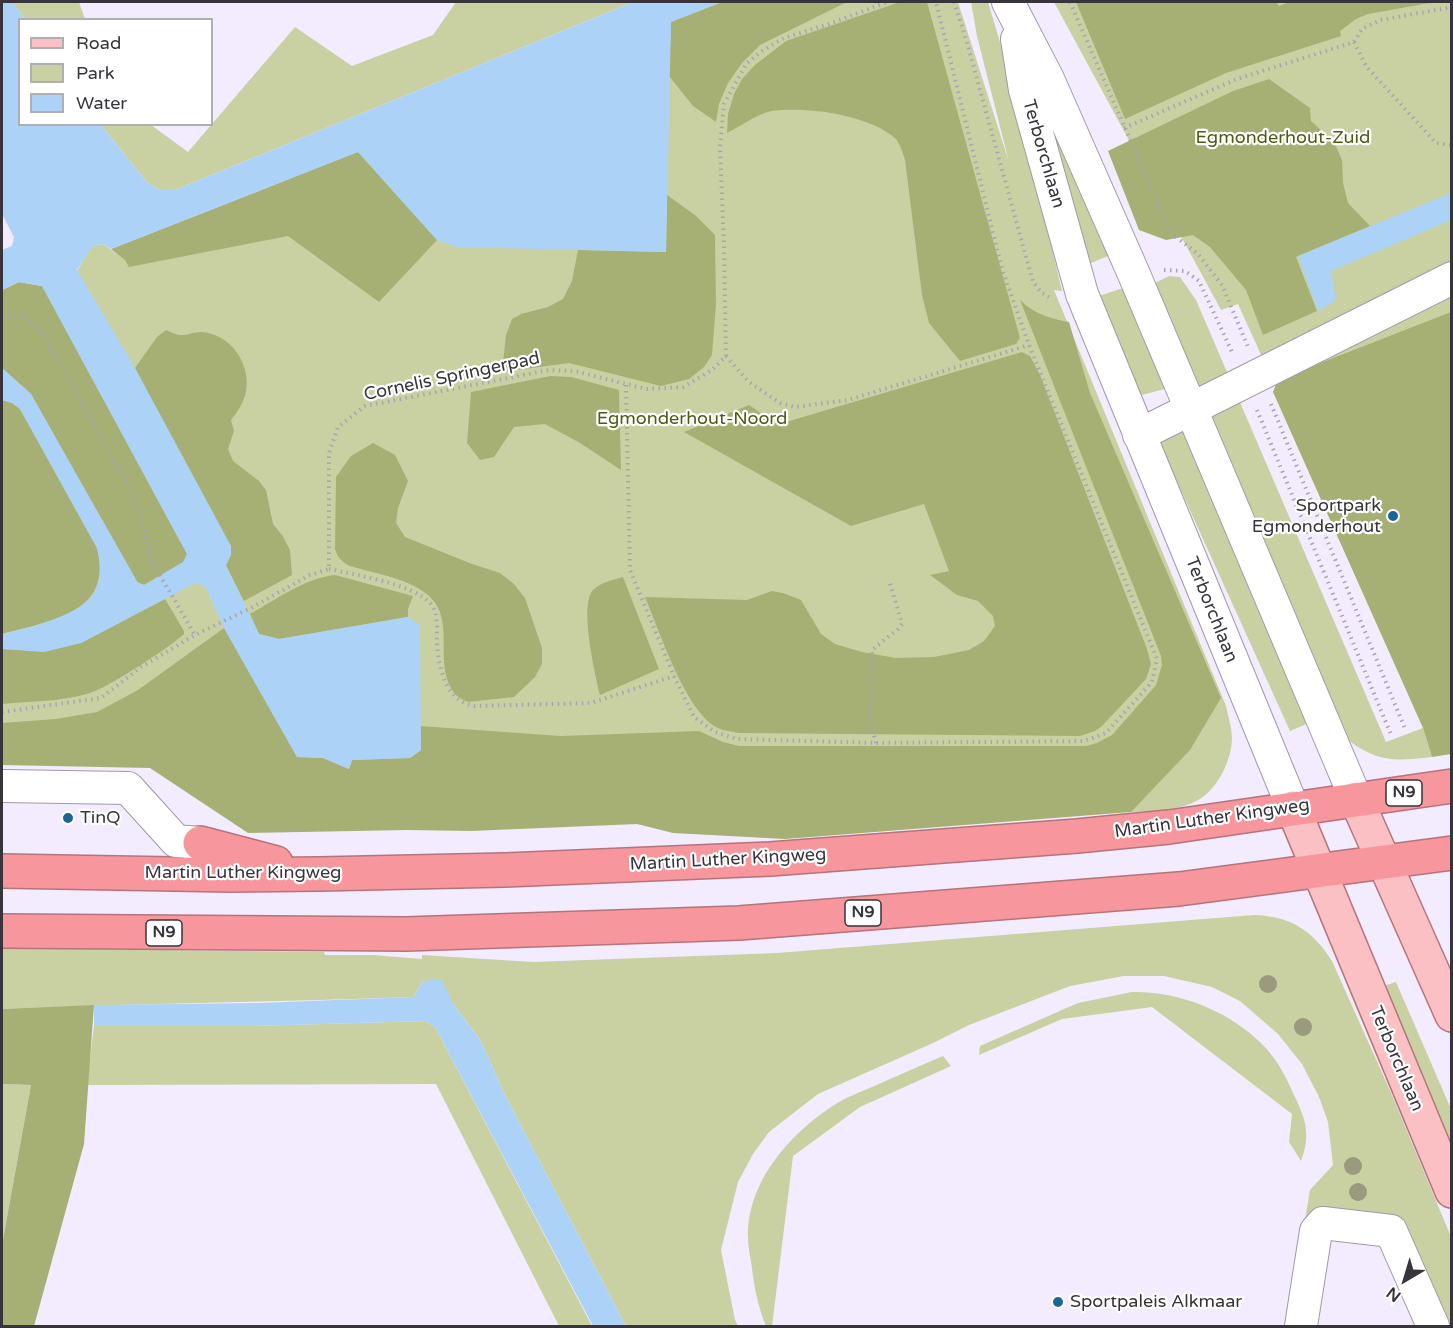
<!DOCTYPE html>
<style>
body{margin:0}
#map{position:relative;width:1453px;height:1328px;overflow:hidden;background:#f3ebfe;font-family:"Varela Round",sans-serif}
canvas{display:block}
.frame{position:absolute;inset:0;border:3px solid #37343b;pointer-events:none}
.legend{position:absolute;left:18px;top:18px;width:195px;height:108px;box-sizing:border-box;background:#fff;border:2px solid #afaeb1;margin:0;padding:8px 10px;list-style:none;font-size:18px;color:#37343b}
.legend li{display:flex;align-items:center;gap:12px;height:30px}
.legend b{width:30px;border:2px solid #afaeb1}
.north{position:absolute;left:1375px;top:1250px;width:60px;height:60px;-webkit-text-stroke:4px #fff;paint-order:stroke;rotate:218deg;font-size:16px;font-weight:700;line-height:24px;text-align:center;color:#37343b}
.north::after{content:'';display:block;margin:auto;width:21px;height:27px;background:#37343b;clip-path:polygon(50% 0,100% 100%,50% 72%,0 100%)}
</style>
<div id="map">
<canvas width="1453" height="1328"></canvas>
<div class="frame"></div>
<ul class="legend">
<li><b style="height:8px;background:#fbc0c4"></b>Road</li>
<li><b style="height:16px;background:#c9d1a2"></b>Park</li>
<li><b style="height:16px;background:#acd3f7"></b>Water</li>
</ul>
<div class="north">N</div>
</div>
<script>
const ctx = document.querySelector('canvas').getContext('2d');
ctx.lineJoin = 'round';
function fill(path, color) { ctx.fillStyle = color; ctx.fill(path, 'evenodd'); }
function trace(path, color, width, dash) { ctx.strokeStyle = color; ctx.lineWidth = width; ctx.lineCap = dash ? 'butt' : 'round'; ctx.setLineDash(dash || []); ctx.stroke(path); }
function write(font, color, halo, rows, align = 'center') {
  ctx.font = font + ' "Varela Round",sans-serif'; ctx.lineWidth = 4.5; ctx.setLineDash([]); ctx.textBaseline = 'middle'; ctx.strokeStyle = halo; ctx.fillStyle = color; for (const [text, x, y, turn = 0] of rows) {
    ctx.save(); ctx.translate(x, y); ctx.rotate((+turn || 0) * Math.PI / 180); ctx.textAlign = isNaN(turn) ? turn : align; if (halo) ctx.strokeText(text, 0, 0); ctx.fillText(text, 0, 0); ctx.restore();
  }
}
fill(new Path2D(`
 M12,2H79L85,19H25Z
 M456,2H633L175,190H159L145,180L101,125H151L188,152L295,27L352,66L433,35Z
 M693,2H958L1009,162L977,36L971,2H988L1016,96L1062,291L1054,290L1226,706C1228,716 1232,728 1232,739C1231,764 1215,794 1192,803C1173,811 1151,811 1131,812L1097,785L244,820L154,763L2,754V304L77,271L92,246L103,244L117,254Z
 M1054,2H1451V729L1432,732L1238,304L1221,310Z
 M1035,72L1113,254L1084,266Z
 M1169,276L1180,277L1196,300L1386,742L1423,728L1432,757C1396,761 1379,763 1348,740L1149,286Z
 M1126,287L1168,388L1138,396L1096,297Z
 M1181,421L1311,722L1290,731L1155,433Z
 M1254,915C1289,916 1313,930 1332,961L1392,1095L1451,1237V1326H1442L1401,1233L1303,1232L1310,1190L1333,1165L1328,1122L1319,1097L1302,1064L1278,1034L1240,1001L1212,987L1164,976H1124L1070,986L969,1025L933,1043L818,1094L769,1132L753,1154L738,1182L721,1250L735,1320L738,1326H626L504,1093L481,1041L454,1005L423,981L413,997C276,1002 139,1003 2,1009V948L324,952L325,955H373L422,959V955L533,962L777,953Z
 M1396,982L1451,1109V1152L1384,986Z
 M1132,992C1181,991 1231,1012 1265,1047C1278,1061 1287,1079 1294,1095C1306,1120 1311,1135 1301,1161L1289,1142L1292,1114L1152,1007L1062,1019L979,1055L980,1046L1078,1003Z
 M425,1021L435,1027L592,1326H559L436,1084L87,1085L94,1026H254Z
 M943,1056L951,1066L860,1107L793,1156L772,1326H766C758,1306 755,1291 752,1269C751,1259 748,1248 748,1237C747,1180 793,1130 839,1102C849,1096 861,1092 872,1087C896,1076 920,1066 943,1056Z
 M2,1084L31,1085L2,1245Z`), '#c9d1a2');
fill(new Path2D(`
 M722,2H847L760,45L742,63L728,83L719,104L716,122L693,106L669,76L671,22Z
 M900,2H927L1020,338L1016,344L960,361L929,323L922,295L905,160C903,153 900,144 896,139C871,115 806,106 772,111C759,113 739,127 727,133L728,114L734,94L742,79L755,65L786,41Z
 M1076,2H1276L1279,6L1289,2H1435L1368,14L1356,19L1340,31L1341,36L1226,73L1125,119Z
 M1269,79L1310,108L1311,121L1334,142L1342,160L1343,183L1348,203L1370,226L1296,257L1317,311L1263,335L1246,290L1210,247L1193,235L1166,240L1139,230L1108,151L1233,91Z
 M358,152L437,240L379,302L288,236L129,267L125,260L111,249Z
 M667,195L695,215L715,235L716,304L712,355L704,367L689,379L661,386L569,363L502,372L506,335L512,319L521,314L548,307L563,299L572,281L578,250L666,252Z
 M19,282L42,286L187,554L184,562L144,585L135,581L31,394L2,368V290Z
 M1020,300C1035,314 1048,318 1069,322L1090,393L1221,698L1190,750L1131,812L785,839L673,833L637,824L471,831L407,830L248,833L150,768L2,765V723L56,719L97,712L138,690L224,628L297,757L323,758L349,769L352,760L410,758L421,750L420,726L561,736L699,731L723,742L739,746H1086L1097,743L1112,735L1156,685L1162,665L1161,656Z
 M1451,312V754L1432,757L1423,728L1273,392L1277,382L1282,378Z
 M166,330C170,332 175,334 179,335C194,335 197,328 215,335C238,344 252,372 245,396C242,405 237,412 231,420L234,431L228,449L233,461L259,481L266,490L273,524L282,535L290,550L292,575L244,601L225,564L231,555L135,368L157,337Z
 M1022,352L1030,356L1040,375L1147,649L1151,664L1146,679L1102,726L1095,731L1080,736L738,733C731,731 722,731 716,727C685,710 659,630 645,597L747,600L772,591L783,593L801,600L821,634L835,644L862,652L896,658L934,657L969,650L984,641L995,626L993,616L978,601L957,595L930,575L949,571L924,504L851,526L684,432L749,405L771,420L786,422Z
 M550,376L571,377L619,390L621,470L580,443L545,424L514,427L494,457L480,460L467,443L471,392Z
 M2,400L12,403L20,409L97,548C114,614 49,621 2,634Z
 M373,443L395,455L408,481L398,508L396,523L405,537L472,564L500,573L514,584L525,598L542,648V664L535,677L514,697L468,702C464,700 459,698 456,695C429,663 462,615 421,590C401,577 373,573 350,566C342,562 338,558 335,549L336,477L351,456Z
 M335,575L413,596L408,609V617L279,639L259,634L250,614C277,599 305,578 335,575Z
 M623,577L659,669L600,695C595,674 579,605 593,590C601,582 613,580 623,577Z
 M165,599L184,631V634C169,648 109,687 90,693C62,702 30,701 2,704V649L44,651L81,643Z
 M94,1005L84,1144L34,1326H2V1245L31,1085L2,1084V1009Z`), '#a6b074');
fill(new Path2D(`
 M2,2H12L25,19L20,20V124L101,125L145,180L159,190H175L633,2H722L671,22L666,252L457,247L437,240L358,152L111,249L103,244L93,246L77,270L135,368L231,546V555L226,565L259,634L279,639L408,617L420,625L421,750L410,758L352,760L349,769L323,758L297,757L224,628L205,586L195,583L81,643L44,652L2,649V634C27,628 86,615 96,589C102,576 100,561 97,548L20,409L12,403L2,400V368L31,394L138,583L144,585L183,562L187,554L42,286L19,282L2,290V250L12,246L14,237L2,214Z
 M1451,193V220L1331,271L1336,300L1318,311L1298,256Z
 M441,979L454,1005L481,1041L504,1093L626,1326H593L435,1027L425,1021L254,1026H94V1005L259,1003L413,997L423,981Z`), '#acd3f7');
const minor = new Path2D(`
 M1008,2L1048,79L1133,272L1356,799
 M1017,39L1025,90L1082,294L1293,808
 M1139,435L1452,278
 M2,786L128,788L176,841L200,843
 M1301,1326L1316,1231L1323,1223L1391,1231L1433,1326`);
const major = new Path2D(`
 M1356,799L1452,1015
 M1293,808L1452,1191`);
const highway = new Path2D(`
 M200,843L276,863
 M2,871L231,875L319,874L505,870L770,859L1077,836L1169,827L1452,786
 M2,931L406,934L739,923L1179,889L1452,853`);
trace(minor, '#a199aa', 34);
trace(major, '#b4747b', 36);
trace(highway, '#b4747b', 36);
trace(new Path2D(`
 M954,2L966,39L1033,282L1042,293L1049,297
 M1070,2L1171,233L1198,254L1222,285L1248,347
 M1354,42L1366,66L1436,143L1452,145
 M1124,128L1237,79L1354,42L1362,29L1381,20L1452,7
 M1164,270L1185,271L1199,281L1233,354
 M2,319C21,310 30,319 43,333L135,498L151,560L195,635
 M726,356L749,382L780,403L795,407L848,400L1029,345
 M626,385L630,570L674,676L694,717L715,732L737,739L876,743L1084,741L1106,733L1152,682L1157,659L1029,345L1002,269L936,2
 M1271,404L1406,731
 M1257,410L1392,737
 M329,569C355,575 413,584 430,603C440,614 436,630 437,644C439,669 446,701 474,706L591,703L674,676
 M2,712L101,698L141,667L195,635L249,609L310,575L329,569V453L338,427L365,406L549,370L574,371L646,389L683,387L712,370L726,356L724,246L720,147L724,104L747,63L762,51L784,38L829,24L887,2
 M876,743L870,719L872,650L898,629L902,624L890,583`), '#aaa4b2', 4, [1.5, 4.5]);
trace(minor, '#fff', 32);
trace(major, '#fbc0c4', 33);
trace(highway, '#f8969d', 33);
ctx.fillStyle = '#9a9b7e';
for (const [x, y] of [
 [1268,984],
 [1303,1027],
 [1353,1166],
 [1358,1192]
]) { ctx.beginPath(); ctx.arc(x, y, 9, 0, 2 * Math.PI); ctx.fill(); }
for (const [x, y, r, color] of [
 [1393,516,6,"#1b6699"],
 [68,818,6,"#1b6699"],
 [1058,1302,6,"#1b6699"]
]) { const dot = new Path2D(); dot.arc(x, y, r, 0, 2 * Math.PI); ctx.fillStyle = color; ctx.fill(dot); trace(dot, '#fff', 2); }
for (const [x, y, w] of [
 [1404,793,36],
 [863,913,36],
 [164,933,36]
]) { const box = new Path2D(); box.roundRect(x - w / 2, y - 13, w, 26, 4.5); ctx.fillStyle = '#fff'; ctx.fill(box); trace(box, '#37343b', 1.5); }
write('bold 16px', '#37343b', null, [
 ["N9",1404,793],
 ["N9",863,913],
 ["N9",164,933]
]);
write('18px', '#515915', '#fff', [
 ["Egmonderhout-Zuid",1283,138],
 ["Egmonderhout-Noord",692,419]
]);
write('18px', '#37343b', '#fff', [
 ["Terborchlaan",1043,154,74],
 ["Cornelis Springerpad",452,377,-12],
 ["Terborchlaan",1211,610,68],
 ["Martin Luther Kingweg",1212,819,-8],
 ["Martin Luther Kingweg",728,860,-3],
 ["Martin Luther Kingweg",243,873],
 ["Terborchlaan",1396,1059,67]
]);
write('18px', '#37343b', '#fff', [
 ["Sportpark",1381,506,"right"],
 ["Egmonderhout",1381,527,"right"],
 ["TinQ",80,818],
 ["Sportpaleis Alkmaar",1070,1302]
], 'left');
</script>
